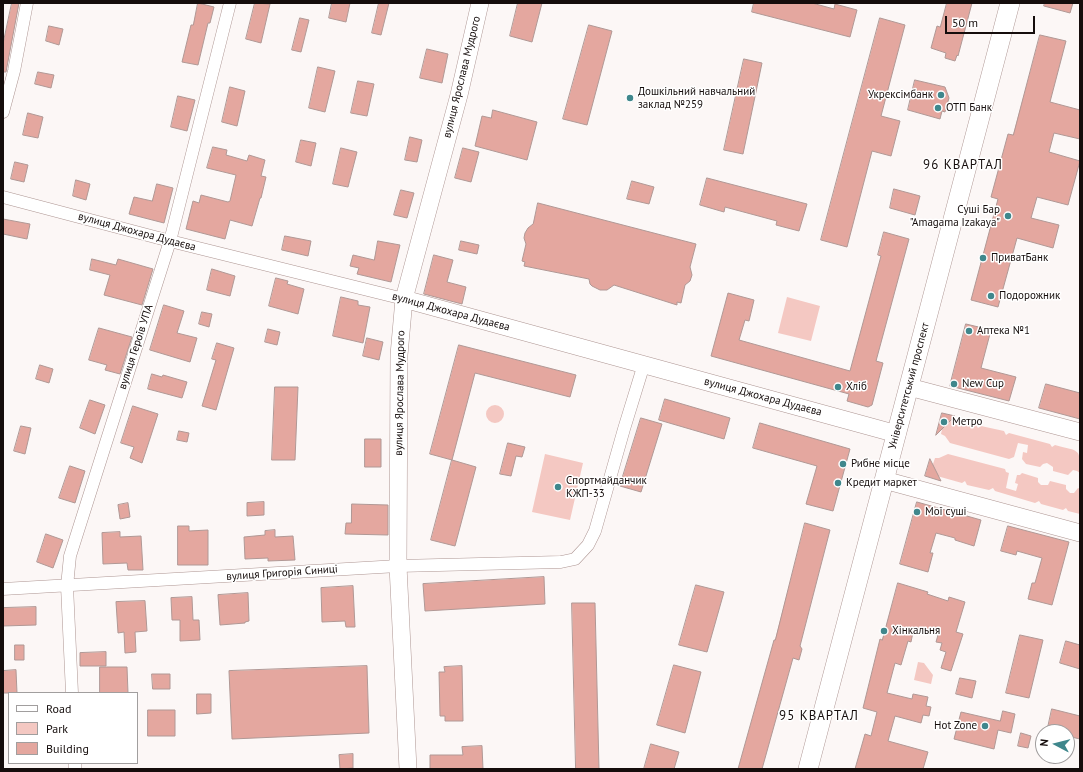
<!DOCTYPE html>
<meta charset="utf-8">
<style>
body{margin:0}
#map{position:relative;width:1083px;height:772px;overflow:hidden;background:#fcf7f6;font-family:"PT Sans",sans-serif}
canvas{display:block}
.frame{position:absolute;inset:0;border:4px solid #150d0c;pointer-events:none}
.legend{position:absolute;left:8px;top:692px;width:130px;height:72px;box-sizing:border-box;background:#fff;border:1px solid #a19e9e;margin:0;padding:5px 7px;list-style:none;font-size:12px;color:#150d0c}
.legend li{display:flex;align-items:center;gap:8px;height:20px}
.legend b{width:20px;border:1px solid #a19e9e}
.north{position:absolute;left:1035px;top:724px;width:40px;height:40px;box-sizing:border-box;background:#fff;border:1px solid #a19e9e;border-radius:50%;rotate:277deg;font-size:11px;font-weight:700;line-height:16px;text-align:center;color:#150d0c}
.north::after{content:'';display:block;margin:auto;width:14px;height:18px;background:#3f878c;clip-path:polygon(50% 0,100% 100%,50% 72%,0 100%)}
.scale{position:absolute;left:945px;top:16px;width:90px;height:18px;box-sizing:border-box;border:2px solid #150d0c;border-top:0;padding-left:5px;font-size:12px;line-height:14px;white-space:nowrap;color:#150d0c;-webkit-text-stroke:3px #fff;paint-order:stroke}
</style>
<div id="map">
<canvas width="1083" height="772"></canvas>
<div class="frame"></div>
<ul class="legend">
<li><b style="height:5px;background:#fff"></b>Road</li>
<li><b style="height:11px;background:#f4c8c2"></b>Park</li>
<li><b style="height:11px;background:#e4a79f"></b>Building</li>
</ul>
<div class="north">N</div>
<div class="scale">50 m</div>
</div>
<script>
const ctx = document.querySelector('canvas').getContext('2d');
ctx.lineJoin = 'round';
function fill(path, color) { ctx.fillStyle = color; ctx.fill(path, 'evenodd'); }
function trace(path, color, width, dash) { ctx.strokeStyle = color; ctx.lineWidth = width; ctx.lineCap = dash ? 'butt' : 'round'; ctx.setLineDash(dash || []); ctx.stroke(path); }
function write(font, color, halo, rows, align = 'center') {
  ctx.font = font + ' "PT Sans",sans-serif'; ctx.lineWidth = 3; ctx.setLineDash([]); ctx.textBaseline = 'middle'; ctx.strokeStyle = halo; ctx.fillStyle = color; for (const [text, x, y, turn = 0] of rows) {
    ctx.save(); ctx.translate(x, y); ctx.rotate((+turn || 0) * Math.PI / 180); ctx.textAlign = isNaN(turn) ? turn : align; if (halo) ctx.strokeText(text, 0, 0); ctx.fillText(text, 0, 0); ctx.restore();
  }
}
fill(new Path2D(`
 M787,297L820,306L811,341L778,333Z
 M486 414a9 9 0 1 1 18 0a9 9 0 1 1-18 0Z
 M952,419L976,425L978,428L981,426L1004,431L1006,435L1009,433L1050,444L1052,447L1055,445C1080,452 1080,447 1080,473L1077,471L1073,470L1068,475L1053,471V467L1047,463L1043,464L1040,467L1026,464L1022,459L1023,452L1027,453L1028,445L1018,443L1014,457L1009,459L950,443L945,436L941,434L943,425L947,424Z
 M545,454L583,463L570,520L532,512Z
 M948,454L1005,469L1006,472L1009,473L1006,488L1016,491L1018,484L1015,483L1017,475H1020L1022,473L1038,478V482L1041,485H1048L1050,481L1066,485V489L1070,493H1074L1078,488L1080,489V514L1068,511L1066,508L1063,510L1041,504L1039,501L1035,503L995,491L993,488L989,490L967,485L965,481L962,483L937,476L932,467L935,458H939Z
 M918,662L924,663L933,675L931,684L914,680Z`), '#f4c8c2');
const building = new Path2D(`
 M12,3H19L6,72H3V44Z
 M198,3L214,7L210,23H208L198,65L182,62L191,25H193Z
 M255,3L270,4L261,43L246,39Z
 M332,3H350L346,22L329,18Z
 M379,3H389L381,35L372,33Z
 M518,3H542L532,42L510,36Z
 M754,3H812L834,9L835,4L857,10L850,37L752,12Z
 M947,3H972L958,56L957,55L955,61L945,58L946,53L931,48L937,26L940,27Z
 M1045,3H1073L1070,13L1044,6Z
 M300,18L309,20L301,52L292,50Z
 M880,18L905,25L881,116L900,121L891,156L872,151L847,247L821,240Z
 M589,25L612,31L587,125L563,119Z
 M49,26L63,29L59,45L46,41Z
 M1040,35L1066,41L1050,102L1080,110V139L1054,133L1049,152L1080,161L1068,205L1037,197L1031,218L1059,225L1053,248L1017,238L998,307L971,300L998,199L991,197L1008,134L1013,135Z
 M427,49L448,54L442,83L420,78Z
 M744,59L762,63L743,154L724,150Z
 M318,67L335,71L325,112L309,108Z
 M38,72L54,75L51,88L35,84Z
 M915,80L945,87L949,98L945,112L942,111L940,119L908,110Z
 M358,81L374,84L367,116L351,113Z
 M230,87L245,91L237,126L222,122Z
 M178,96L195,100L187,131L171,127Z
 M493,110L537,122L527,160L475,146L482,116L491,118Z
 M28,113L43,117L38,138L23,135Z
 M410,137L422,140L417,162L405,160Z
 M301,140L316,143L311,166L296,162Z
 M213,147L227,150L226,155L247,161L249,155L265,160L261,176L266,177L261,198H260L252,226L230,220L225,239L186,229L193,201L199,203L201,195L228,202L230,201L236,175L207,168Z
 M341,148L357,152L348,187L333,184Z
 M463,148L479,152L471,182L455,178Z
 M15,162L28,165L24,182L11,179Z
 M707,178L807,204L799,231L776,225L777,221L725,207L724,212L700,205Z
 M76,180L90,184L86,200L73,196Z
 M632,181L654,187L649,204L627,199Z
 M157,184L173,188L164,223L129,214L134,197L152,201Z
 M894,189L920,196L915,215L890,208Z
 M401,190L414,193L407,218L394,215Z
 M538,203L696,244L690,267L692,275L690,281L685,285L681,303L677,302V305L614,285L607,290H600L592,286L590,284L589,279L524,266L525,262L522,261L526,244L524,238L525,233L528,228L533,224Z
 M3,219L30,224L27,239L3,234Z
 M884,232L909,239L876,361L883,363L872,405L868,407L847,401L849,394L711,356L728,293L754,300L749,321L745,320L739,340L850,371L881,256L878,255Z
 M285,236L311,241L308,256L282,250Z
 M378,241L400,245L391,282L357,274L359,268L350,266L353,255L374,260Z
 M461,241L479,245L477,254L459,250Z
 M434,255L453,260L447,282L466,287L462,304L424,294Z
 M92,259L116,265L118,259L153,269L142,305L104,295L110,275L90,270Z
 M212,269L235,276L230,296L207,290Z
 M276,278L288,281L287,284L304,289L298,314L269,306Z
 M341,297L358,301V305L370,307L363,343L333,336Z
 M164,305L184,311L177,333L197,338L190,362L150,350Z
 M202,312L212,314L209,327L199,324Z
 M966,324L991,330L981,368L1016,377L1009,401L950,386Z
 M99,328L132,337L120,374L105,370L107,365L89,360Z
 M268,329L280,332L277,345L265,342Z
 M367,338L383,342L379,360L363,356Z
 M217,343L234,348L216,410L202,406L216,360L212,359Z
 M459,345L576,375L570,397L475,373L452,460L430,454Z
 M40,365L53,369L49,383L36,379Z
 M152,374L162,377L163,375L187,382L182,398L148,389Z
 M1046,384L1080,393V419L1039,408Z
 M275,387H298L295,460H272Z
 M665,399L730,418L724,439L659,420Z
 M90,400L105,405L95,434L80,428Z
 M133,406L158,414L142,463L130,458L134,447L121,443Z
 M942,413L955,416L936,435Z
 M641,418L662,424L641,492L620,486Z
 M760,423L850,449L833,511L806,504L817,466L753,448Z
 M21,426L31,428L25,454L14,451Z
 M179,431L189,433L187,442L177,440Z
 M365,439H381V467H365Z
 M508,443L525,447L522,457L516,456L511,476L500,474Z
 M930,459L941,481L925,476Z
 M452,460L476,467L455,546L431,540Z
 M70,466L85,471L75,503L59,498Z
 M264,502V515L247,516V503Z
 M917,502L981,520L974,546L955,540V538L936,533L930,553H933L928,572L900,564Z
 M128,503L130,517L120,519L118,505Z
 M352,504L388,505V535L345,534L346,523H351Z
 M805,523L830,530L800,646L802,649L799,660L793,658L762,769H738L774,640H775Z
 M178,526H189V531L208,530V565H178Z
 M1008,526L1069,542L1052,605L1028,599L1032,583H1035L1042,558L1017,551L1016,555L1001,551Z
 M275,530V537L293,536L295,560L268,561V558L245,559L244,537L265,535V531Z
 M120,532V537L141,536L143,570H128L127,563L103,564L102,533Z
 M46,534L63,540L53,568L37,562Z
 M544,577L545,604L425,611L423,584Z
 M898,583L928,592L927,594L948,601L949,597L965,602L956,632L963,634L951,671L941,668L946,652L940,650L942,643L936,642L938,635L917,629L916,633L913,632L911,642L908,641L901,665L895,663L887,693L912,699L913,694L928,697L926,706L931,707L929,716L923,715L921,723L895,716L888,741L928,752L923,769H855L865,734L871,736L877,712L863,708L880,639L882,640Z
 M696,585L724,592L707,652L679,645Z
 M353,586L355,627H346L345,621L322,622L321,588Z
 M248,593L249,621L245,622V623L220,625L218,595Z
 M192,597L193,620H199L200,640L180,641V620H172L171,598Z
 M145,601L147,631L135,632L136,652L125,653L124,632L118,633L116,602Z
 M572,603H595L599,769H576Z
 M36,607V625L3,626V608Z
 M1020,635L1043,640L1029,698L1006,693Z
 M1066,641L1080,645V669L1060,663Z
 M15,645H24V660H15Z
 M106,652V666H80V653Z
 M674,665L701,672L685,733L657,725Z
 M367,666L369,733L232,739L229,671Z
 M462,666L463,721H445V716H440L439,672H445L444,667Z
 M100,667H127L128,693H100Z
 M16,670L17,693H3V671Z
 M152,674H170V689H153Z
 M960,678L976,681L972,698L956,694Z
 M197,694H211V713L197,714Z
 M1052,709L1080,716V739L1067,736V732H1047Z
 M148,710H175V736H148Z
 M1003,711L1015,714L1011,733L998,730L994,749L954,739L961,712L1000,721Z
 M1021,733L1031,736L1028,748L1018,746Z
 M651,744L679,752L674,769H644Z
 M482,746L483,769H430V755H463L462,747Z
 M353,754V768L340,769L339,755Z`);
fill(building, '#e4a79f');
trace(building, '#b09895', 1);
const street = new Path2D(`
 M3,112L14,71L27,3
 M3,197L170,241L404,299
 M3,589L398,566L561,562L575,559L588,545L595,531L624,429L644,364
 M72,693L67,586L70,556L170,241L230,3
 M75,763V769`);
const secondary = new Path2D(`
 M404,299L897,434
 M909,387L1080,432
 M884,480L1080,533
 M408,769L398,566L399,355L404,299L459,95L480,3`);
const primary = new Path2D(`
 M808,769L1010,3`);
trace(street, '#ae9693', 13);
trace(secondary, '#ae9693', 18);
trace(primary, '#ae9693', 20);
trace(street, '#fff', 12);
trace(secondary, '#fff', 17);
trace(primary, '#fff', 19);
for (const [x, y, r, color] of [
 [941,95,4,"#3f878c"],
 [630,98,4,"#3f878c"],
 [938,108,4,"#3f878c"],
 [1008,216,4,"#3f878c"],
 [983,258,4,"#3f878c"],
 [991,296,4,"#3f878c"],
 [969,331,4,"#3f878c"],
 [954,384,4,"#3f878c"],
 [838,387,4,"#3f878c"],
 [944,422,4,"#3f878c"],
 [843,464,4,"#3f878c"],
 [838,483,4,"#3f878c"],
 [558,487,4,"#3f878c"],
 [917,512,4,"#3f878c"],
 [884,631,4,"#3f878c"],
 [985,726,4,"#3f878c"]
]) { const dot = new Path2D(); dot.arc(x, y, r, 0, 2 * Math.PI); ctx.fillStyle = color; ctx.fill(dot); trace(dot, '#fff', 1.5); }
write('11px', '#150d0c', '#fff', [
 ["вулиця Ярослава Мудрого",462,77,-76],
 ["вулиця Джохара Дудаєва",137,232,15],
 ["вулиця Джохара Дудаєва",451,312,15],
 ["вулиця Героїв УПА",136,347,-72],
 ["Університетський проспект",909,386,-75],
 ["вулиця Ярослава Мудрого",400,393,-89],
 ["вулиця Джохара Дудаєва",763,397,15],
 ["вулиця Григорія Синиці",282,573,-4]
]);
write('11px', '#150d0c', '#fff', [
 ["Дошкільний навчальний",638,92],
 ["заклад №259",638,105],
 ["Укрексімбанк",933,95,"right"],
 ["ОТП Банк",946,108],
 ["Суші Бар",1000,210,"right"],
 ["\"Amagama Izakaya\"",1000,223,"right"],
 ["ПриватБанк",991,258],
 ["Подорожник",999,296],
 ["Аптека №1",977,331],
 ["New Cup",962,384],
 ["Хліб",846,387],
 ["Метро",952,422],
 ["Рибне місце",851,464],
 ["Спортмайданчик",566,481],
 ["КЖП-33",566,494],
 ["Кредит маркет",846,483],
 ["Мої суші",925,512],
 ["Хінкальня",892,631],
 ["Hot Zone",977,726,"right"]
], 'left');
ctx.letterSpacing = '1px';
write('13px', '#150d0c', '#fff', [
 ["96 КВАРТАЛ",963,165],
 ["95 КВАРТАЛ",819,716]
]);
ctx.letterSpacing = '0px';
</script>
